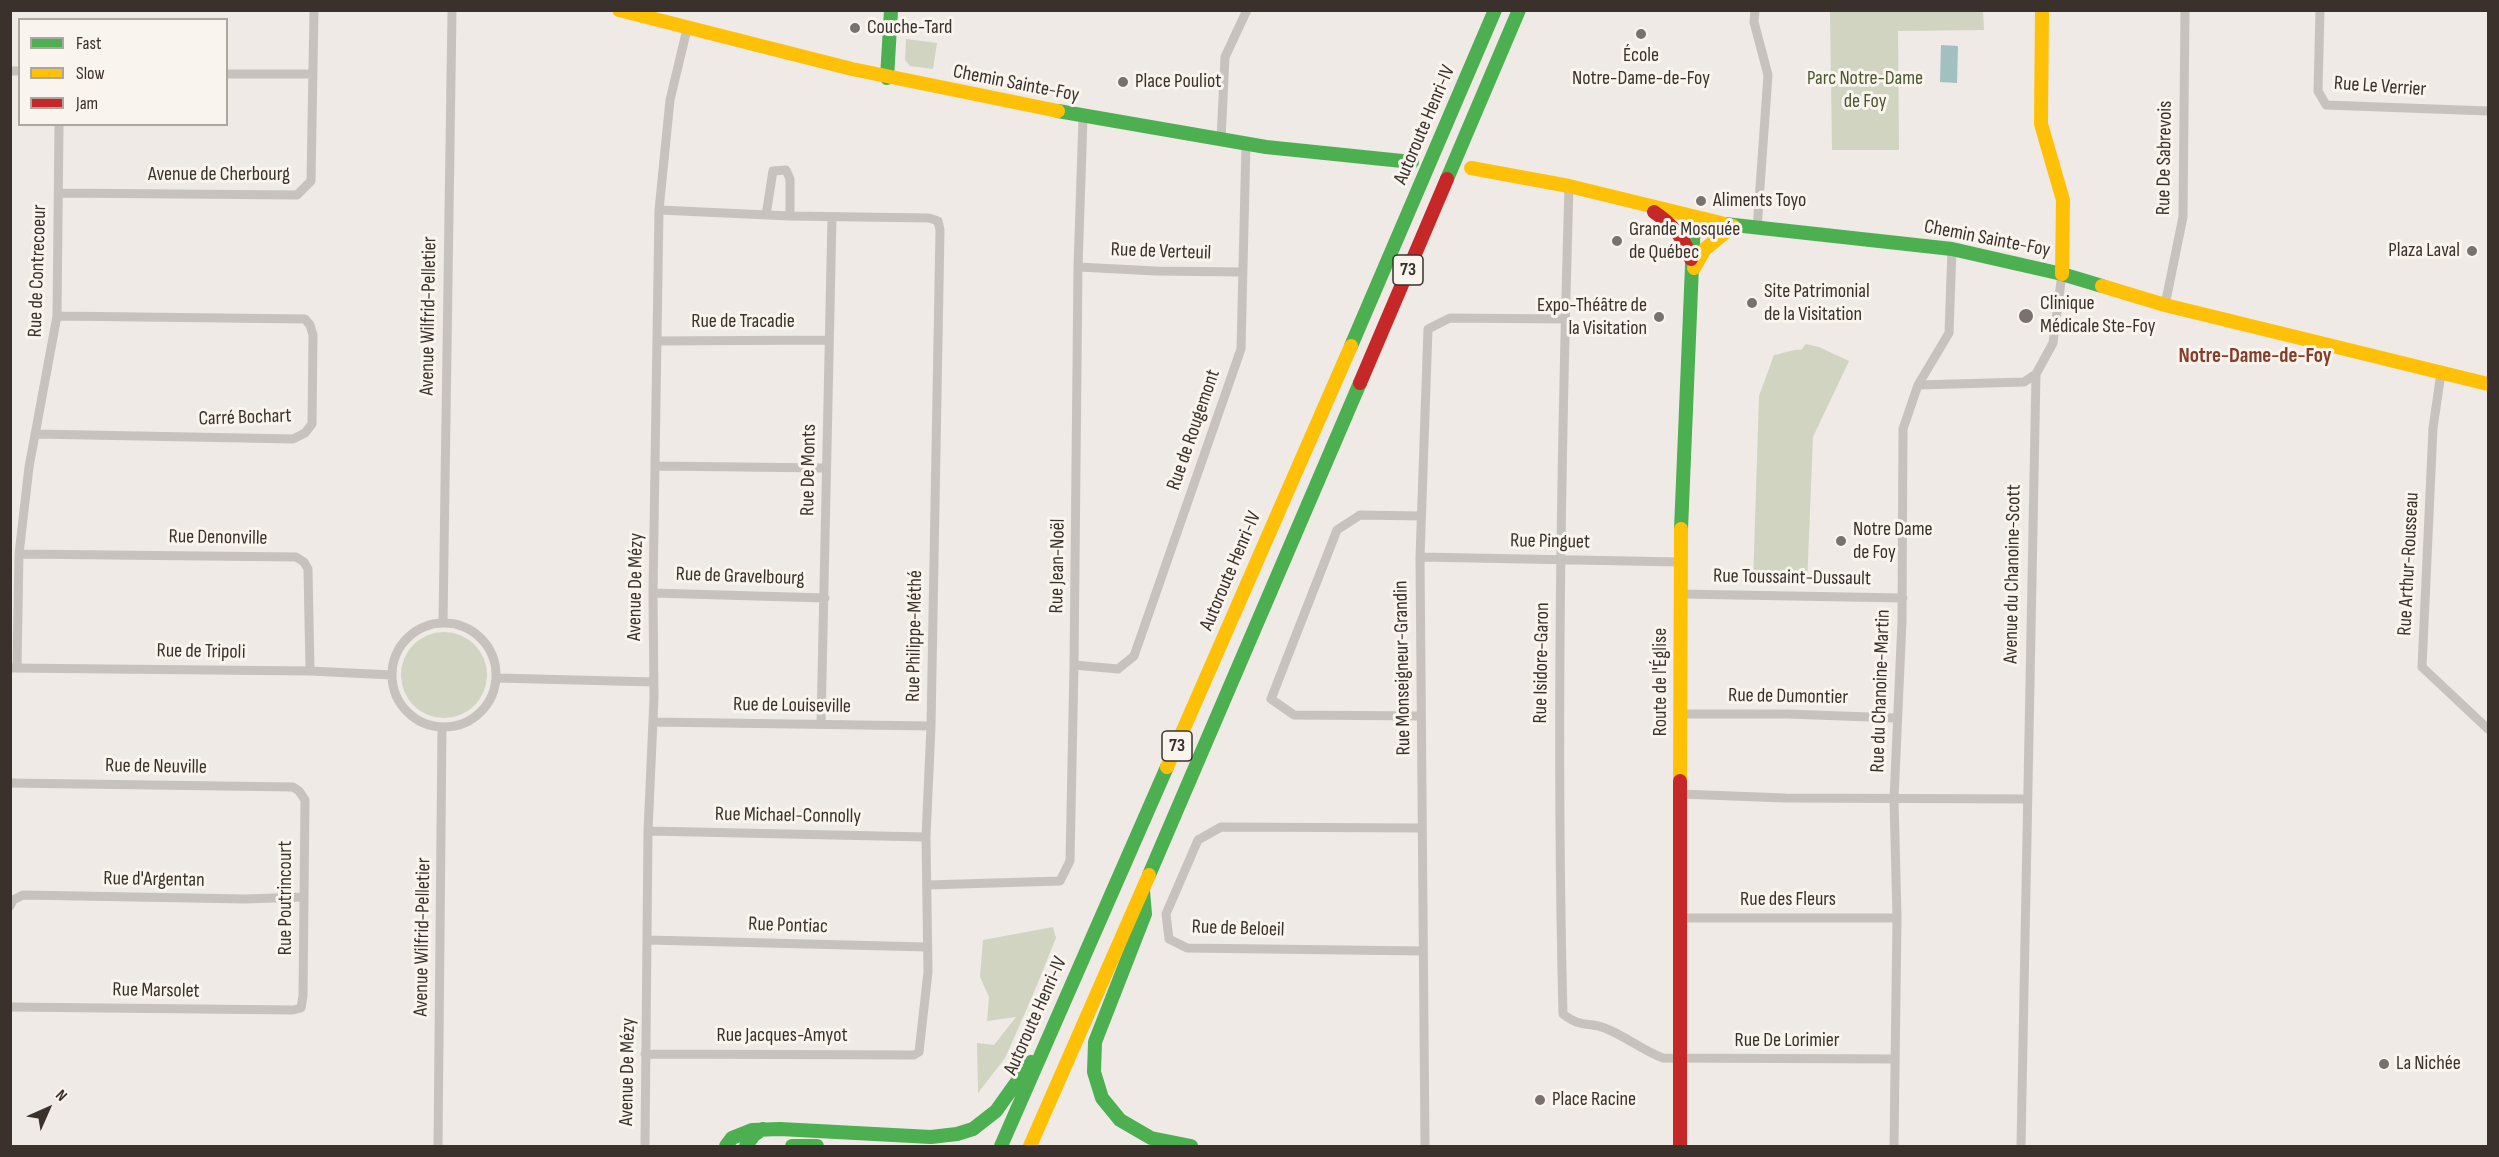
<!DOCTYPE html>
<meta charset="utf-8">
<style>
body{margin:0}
#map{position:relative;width:2499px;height:1157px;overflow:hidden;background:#efeae5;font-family:"Sofia Sans Condensed",sans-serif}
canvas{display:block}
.frame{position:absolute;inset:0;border:12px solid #3a302c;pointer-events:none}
.legend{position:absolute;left:18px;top:18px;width:210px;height:108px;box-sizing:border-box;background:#faf4ee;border:2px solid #ada6a0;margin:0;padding:8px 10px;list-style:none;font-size:18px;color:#3a302c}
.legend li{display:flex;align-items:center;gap:12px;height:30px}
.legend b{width:30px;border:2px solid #ada6a0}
.north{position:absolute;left:18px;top:1079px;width:60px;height:60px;-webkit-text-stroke:4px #faf4ee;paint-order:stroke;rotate:45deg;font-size:16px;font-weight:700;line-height:24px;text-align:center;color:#3a302c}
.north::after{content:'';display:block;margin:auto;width:21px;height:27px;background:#3a302c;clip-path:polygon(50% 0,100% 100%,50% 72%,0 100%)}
</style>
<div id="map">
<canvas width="2499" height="1157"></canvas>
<div class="frame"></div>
<ul class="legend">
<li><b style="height:8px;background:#4caf50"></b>Fast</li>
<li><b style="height:8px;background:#ffc107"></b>Slow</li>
<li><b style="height:8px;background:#c62828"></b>Jam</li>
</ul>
<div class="north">N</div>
</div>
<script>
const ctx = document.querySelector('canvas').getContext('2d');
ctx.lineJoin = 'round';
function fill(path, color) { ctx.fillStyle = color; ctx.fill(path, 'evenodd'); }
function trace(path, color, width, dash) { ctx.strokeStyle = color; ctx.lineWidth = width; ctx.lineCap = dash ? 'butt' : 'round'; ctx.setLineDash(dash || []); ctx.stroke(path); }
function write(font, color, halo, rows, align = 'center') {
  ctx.font = font + ' "Sofia Sans Condensed",sans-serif'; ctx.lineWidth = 6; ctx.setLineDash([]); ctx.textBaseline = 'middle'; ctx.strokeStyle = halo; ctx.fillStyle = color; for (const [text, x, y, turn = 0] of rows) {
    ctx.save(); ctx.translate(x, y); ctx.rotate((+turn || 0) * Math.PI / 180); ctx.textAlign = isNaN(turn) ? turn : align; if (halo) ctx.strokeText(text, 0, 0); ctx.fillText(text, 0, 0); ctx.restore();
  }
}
fill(new Path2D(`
 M1830,11H1983L1984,30L1898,31L1899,150H1832Z
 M906,39L937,43L933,69L910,66L905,60Z
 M1806,344L1819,347L1849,361L1813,437L1807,585L1753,584L1759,396L1774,355C1783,354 1792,349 1801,350Z
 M401 675a43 43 0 1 1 86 0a43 43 0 1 1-86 0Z
 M1053,927L1056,938L1032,997L1005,1058L978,1093L977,1043L994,1045L1016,1017L987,1021L989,997L980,977L983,940Z`), '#d1d4c0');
fill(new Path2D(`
 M1941,45L1958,46L1957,83L1940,82Z`), '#a2c0bf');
trace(new Path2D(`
 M1755,10L1754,22L1768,75L1757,229
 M2320,10L2318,91L2326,105L2488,111
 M10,71H20
 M226,74H311
 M1221,140L1225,57L1247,10
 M1569,186C1561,462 1556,738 1563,1014C1582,1029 1589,1021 1607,1029C1627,1037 1643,1051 1663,1058L1895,1059
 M59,193L297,195L311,181L314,10
 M766,215L773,171L786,170L790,179V216
 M1078,267L1156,271L1242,272
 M2165,305L2183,217L2185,10
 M658,341L828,340
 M2441,373L2433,428L2422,667L2488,729
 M1918,385L2024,382L2036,374
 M36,434L293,439L305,433L312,424L313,335L310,325L305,319L57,316
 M656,466L825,468
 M19,554L296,557L304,562L308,569L310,671
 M1420,557L1680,562
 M653,593L825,598
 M1680,594L1903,598
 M443,622L452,10
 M392 675a52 52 0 1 1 104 0a52 52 0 1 1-104 0Z
 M1074,665L1118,669L1134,656L1241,349L1246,144
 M10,668L310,671L392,675
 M17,668L19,554L29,467L57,316L59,124
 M497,678L654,682
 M1680,714H1788L1896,718
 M1420,716L1294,715L1271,699L1337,530L1360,515L1421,516
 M653,722L931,726
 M821,724L832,217
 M10,783L293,787L299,791L305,800L303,996L301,1008L293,1010L10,1007
 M1680,794L1785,798L2027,799
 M1421,828L1221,827L1198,840L1166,914L1169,939L1187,948L1423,951
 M648,831L926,837
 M928,885L1060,881L1070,861L1074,665L1078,267L1083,118
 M10,906L13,900L23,895L246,899L303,897
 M1680,918H1897
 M648,940L927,947
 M645,1054L914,1055L919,1052L928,972L926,837L931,726L940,230L938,221L929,218L790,216L659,210
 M438,1146L442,727
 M645,1146L648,831L654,698L653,593L659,210L670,100L687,29
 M1425,1146L1420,557L1428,329L1450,318L1566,319
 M1894,1146L1897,918L1894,799L1902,621L1903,429L1918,385L1949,333L1952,249
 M2021,1146L2036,374L2053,343L2062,274`), '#c8c2be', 9);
trace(new Path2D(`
 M887,78L891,10
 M1058,111L1266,147L1412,162
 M1447,179L1519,10
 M1725,224L1952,249L2062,274L2102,286
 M1351,346L1495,10
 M1681,529L1694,218
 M1149,875L1360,383
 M1143,891L1145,914L1095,1042L1094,1072L1102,1098L1120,1120L1151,1138L1191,1146
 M726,1146L732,1138L752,1130L780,1129L931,1137L957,1134L973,1129L996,1111L1031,1062
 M746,1146L754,1135L763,1129
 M792,1146H817
 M1001,1146L1167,767`), '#4caf50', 14);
trace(new Path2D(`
 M619,10L852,69L1058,111
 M2042,10L2041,124L2063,200L2062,274
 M1471,168L1569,186L1725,224
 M1694,268L1705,249L1733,226
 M2102,286L2165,305L2488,384
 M1167,767L1351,346
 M1680,781L1681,529
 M1030,1146L1149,875`), '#ffc107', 14);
trace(new Path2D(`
 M1654,212C1672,224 1685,238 1691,259
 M1360,383L1447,179
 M1680,781V1146`), '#c62828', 14);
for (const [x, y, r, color] of [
 [855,28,6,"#79716d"],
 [1641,34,6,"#79716d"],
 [1123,82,6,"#79716d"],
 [1701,201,6,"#79716d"],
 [1617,241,6,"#79716d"],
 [2472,251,6,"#79716d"],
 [1752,303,6,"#79716d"],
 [2026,316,8,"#79716d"],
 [1659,317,6,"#79716d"],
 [1841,541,6,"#79716d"],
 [2384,1064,6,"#79716d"],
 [1540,1100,6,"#79716d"]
]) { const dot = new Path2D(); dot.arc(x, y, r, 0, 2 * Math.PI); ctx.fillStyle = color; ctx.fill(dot); trace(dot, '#faf4ee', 2); }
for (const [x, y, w] of [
 [1408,270,30],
 [1177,746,30]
]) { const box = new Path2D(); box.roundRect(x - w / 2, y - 15, w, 30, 4.5); ctx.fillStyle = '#faf4ee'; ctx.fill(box); trace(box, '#3a302c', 1.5); }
write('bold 18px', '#3a302c', null, [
 ["73",1408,270],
 ["73",1177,746]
]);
write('20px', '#3a302c', '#faf4ee', [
 ["Couche-Tard",867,28],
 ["École",1641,56,"center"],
 ["Notre-Dame-de-Foy",1641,79,"center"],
 ["Place Pouliot",1135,82],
 ["Aliments Toyo",1713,201],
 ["Grande Mosquée",1629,230],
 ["de Québec",1629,253],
 ["Plaza Laval",2460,251,"right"],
 ["Site Patrimonial",1764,292],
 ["de la Visitation",1764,315],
 ["Clinique",2040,304],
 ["Médicale Ste-Foy",2040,327],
 ["Expo-Théâtre de",1647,306,"right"],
 ["la Visitation",1647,329,"right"],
 ["Notre Dame",1853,530],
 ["de Foy",1853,553],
 ["La Nichée",2396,1064],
 ["Place Racine",1552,1100]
], 'left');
write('20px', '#4a5730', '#faf4ee', [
 ["Parc Notre-Dame",1865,79],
 ["de Foy",1865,102]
]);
write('20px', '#3a302c', '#faf4ee', [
 ["Chemin Sainte-Foy",1016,84,11],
 ["Rue Le Verrier",2380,87,4],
 ["Autoroute Henri-IV",1425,125,-67],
 ["Rue De Sabrevois",2165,158,-89],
 ["Avenue de Cherbourg",219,175],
 ["Chemin Sainte-Foy",1987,239,11],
 ["Rue de Verteuil",1161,252,2],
 ["Rue de Contrecoeur",38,271,-88],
 ["Avenue Wilfrid-Pelletier",429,316,-89],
 ["Rue de Tracadie",743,322],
 ["Carré Bochart",245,418,-2],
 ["Rue de Rougemont",1194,430,-71],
 ["Rue De Monts",809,470,-89],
 ["Rue Denonville",218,538,1],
 ["Rue Pinguet",1550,542,1],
 ["Rue Arthur-Rousseau",2409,564,-87],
 ["Rue Jean-Noël",1058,566,-89],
 ["Autoroute Henri-IV",1231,571,-67],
 ["Avenue du Chanoine-Scott",2013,574,-89],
 ["Rue de Gravelbourg",740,577,2],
 ["Rue Toussaint-Dussault",1792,578,1],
 ["Avenue De Mézy",636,587,-89],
 ["Rue Philippe-Méthé",915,636,-89],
 ["Rue de Tripoli",201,652,1],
 ["Rue Isidore-Garon",1542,663,-89],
 ["Rue Monseigneur-Grandin",1403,668,-91],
 ["Route de l'Église",1661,682,-90],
 ["Rue du Chanoine-Martin",1881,691,-88],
 ["Rue de Dumontier",1788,697,1],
 ["Rue de Louiseville",792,706,1],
 ["Rue de Neuville",156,767,1],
 ["Rue Michael-Connolly",788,816,1],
 ["Rue d'Argentan",154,880,1],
 ["Rue Poutrincourt",286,898,-90],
 ["Rue des Fleurs",1788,900],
 ["Rue Pontiac",788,926,2],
 ["Rue de Beloeil",1238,929,2],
 ["Avenue Wilfrid-Pelletier",423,937,-89],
 ["Rue Marsolet",156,991,1],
 ["Autoroute Henri-IV",1036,1016,-66],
 ["Rue Jacques-Amyot",782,1036],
 ["Rue De Lorimier",1787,1041],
 ["Avenue De Mézy",628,1072,-89]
]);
write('bold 21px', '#853c28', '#faf4ee', [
 ["Notre-Dame-de-Foy",2255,357]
]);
</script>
